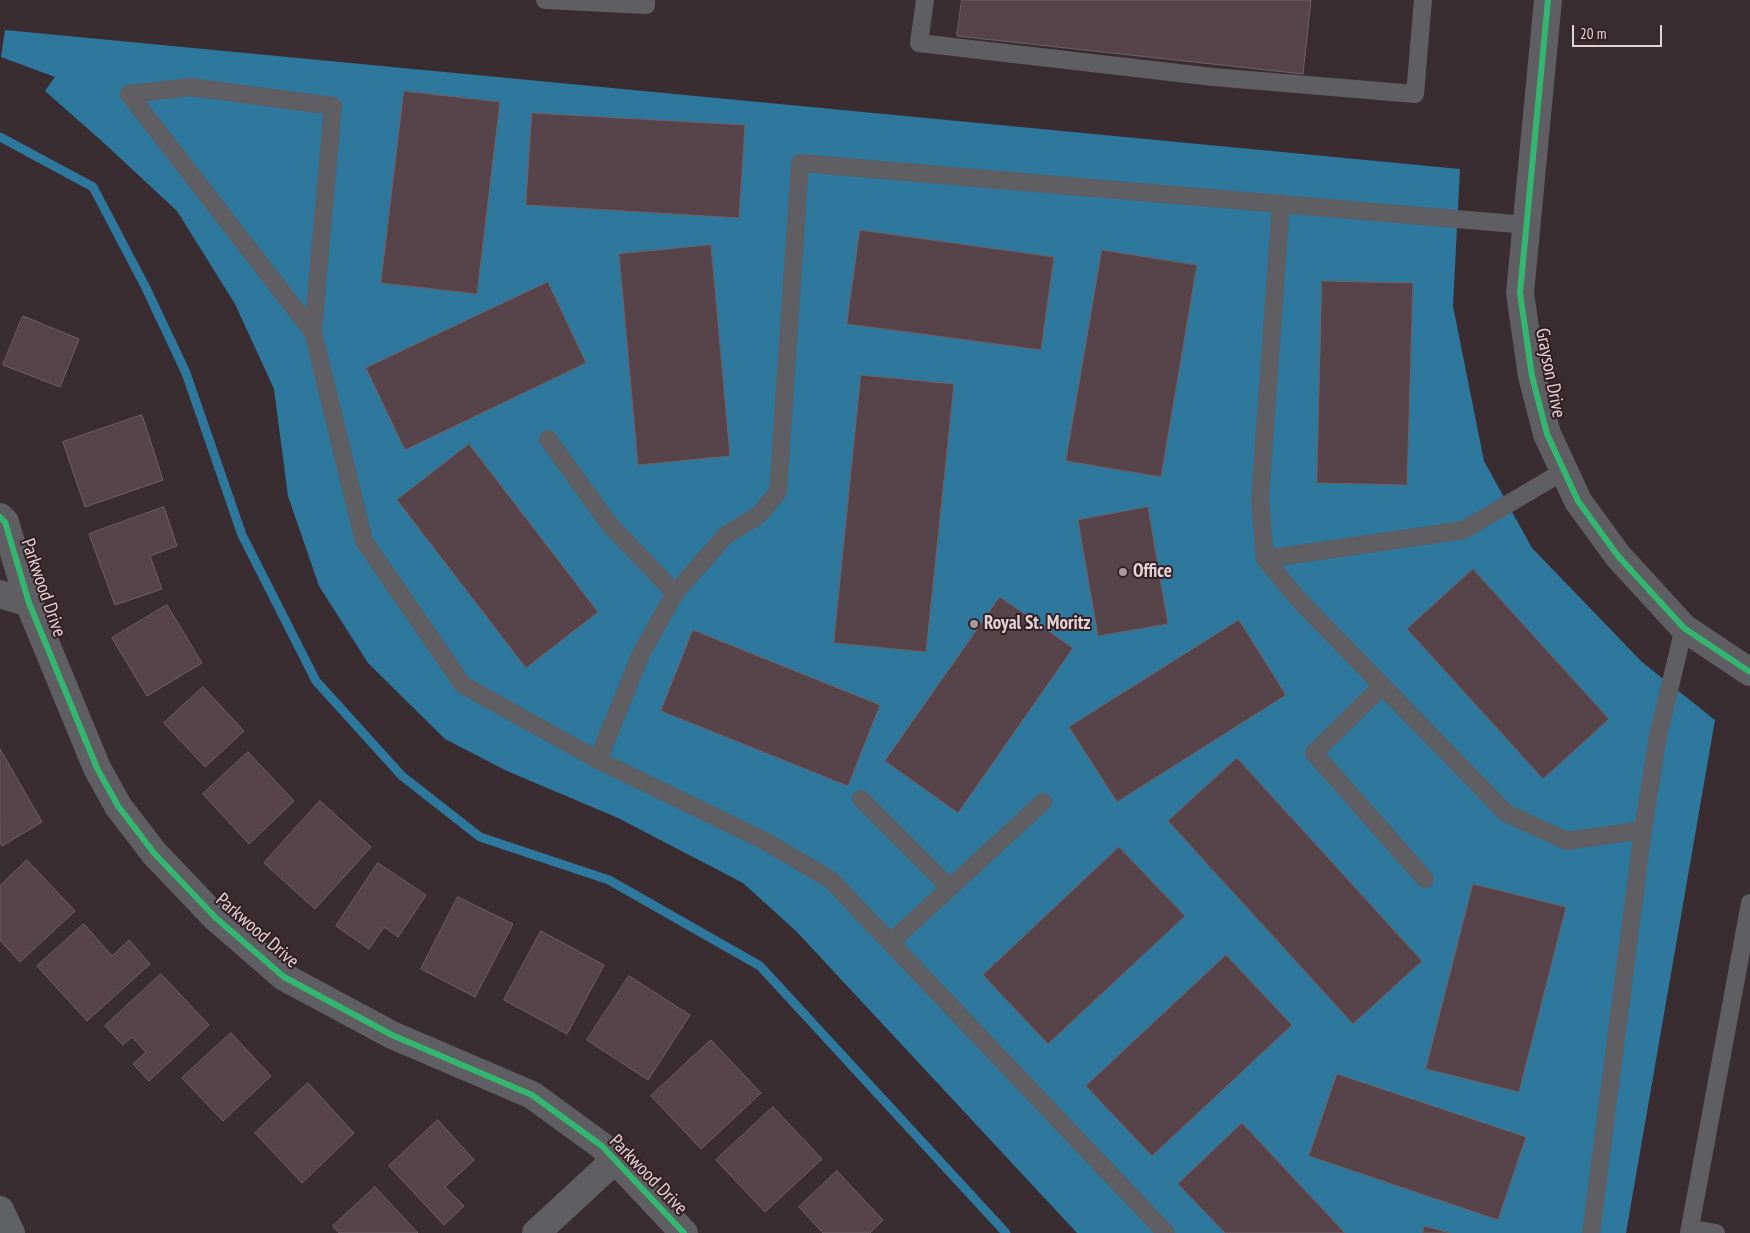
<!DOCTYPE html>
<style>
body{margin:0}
#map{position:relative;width:1750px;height:1233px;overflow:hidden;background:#3a2d31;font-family:"PT Sans Narrow",sans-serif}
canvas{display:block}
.scale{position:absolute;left:1572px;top:25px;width:90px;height:22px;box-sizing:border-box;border:2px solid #e2d3d7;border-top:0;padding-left:6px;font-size:15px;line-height:18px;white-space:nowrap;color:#e2d3d7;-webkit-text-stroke:4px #341f25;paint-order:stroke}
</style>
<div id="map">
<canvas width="1750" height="1233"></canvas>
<div class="scale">20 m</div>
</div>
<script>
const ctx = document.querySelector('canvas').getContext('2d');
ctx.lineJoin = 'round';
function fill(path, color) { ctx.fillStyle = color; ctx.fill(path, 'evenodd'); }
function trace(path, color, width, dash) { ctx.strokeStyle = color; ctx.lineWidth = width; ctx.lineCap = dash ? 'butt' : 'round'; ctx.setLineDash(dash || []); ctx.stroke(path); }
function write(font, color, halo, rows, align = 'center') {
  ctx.font = font + ' "PT Sans Narrow",sans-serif'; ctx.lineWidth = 4; ctx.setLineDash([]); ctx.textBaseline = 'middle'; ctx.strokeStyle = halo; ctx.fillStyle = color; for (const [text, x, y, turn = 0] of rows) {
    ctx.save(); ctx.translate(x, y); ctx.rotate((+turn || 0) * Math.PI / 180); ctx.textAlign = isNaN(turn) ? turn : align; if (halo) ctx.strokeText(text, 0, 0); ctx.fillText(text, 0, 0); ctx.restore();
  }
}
fill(new Path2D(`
 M5,30L1460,169L1453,306L1484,461L1532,548L1642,662L1715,720L1626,1233H1077L796,931L743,883L618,818L507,771L445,739L368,663L319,586L288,496L274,389L235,304L177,211L105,144L45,91L55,77L1,57Z`), '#2e779d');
trace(new Path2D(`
 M0,137L93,187L146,288L186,373L242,535L316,681L402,776L480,837L609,880L760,966L1006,1233`), '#2e779d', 9);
const building = new Path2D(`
 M962,0H1311L1303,74L957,36Z
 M404,91L500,102L477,294L381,283Z
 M532,113L745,125L739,218L526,205Z
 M860,230L1054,257L1041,350L847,324Z
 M711,245L730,456L638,465L619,254Z
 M1102,250L1197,265L1161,477L1066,461Z
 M1322,281L1413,283L1407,485L1317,483Z
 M548,282L586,363L405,450L366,368Z
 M23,316L79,339L60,387L3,365Z
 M861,375L954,384L926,652L834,643Z
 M142,415L163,480L85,507L63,442Z
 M469,444L598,612L526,668L397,500Z
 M164,507L177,546L150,556L162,589L115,605L89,534Z
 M1148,507L1168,624L1098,636L1078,520Z
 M1473,569L1609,719L1543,779L1407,629Z
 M1000,597L1073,648L958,813L885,761Z
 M167,605L202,663L147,696L112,638Z
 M1239,620L1286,695L1117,802L1069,727Z
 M693,630L880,705L848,786L661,711Z
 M203,687L244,731L205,767L164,723Z
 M0,749L42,822L2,846L0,842Z
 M248,752L294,801L249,844L203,794Z
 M1237,758L1422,961L1353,1024L1168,821Z
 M320,801L371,847L315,909L264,863Z
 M1119,847L1185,916L1048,1044L983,975Z
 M27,860L75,911L20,962L0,940V886Z
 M378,863L426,895L398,937L384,927L369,949L336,926Z
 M1473,884L1566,907L1519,1092L1426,1069Z
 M458,897L513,924L475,997L421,969Z
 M84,924L112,956L129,940L150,964L87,1021L37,966Z
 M541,931L604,965L567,1034L504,1000Z
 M1226,955L1292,1025L1152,1156L1086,1086Z
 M161,974L209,1025L149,1081L133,1064L146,1052L132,1037L123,1045L105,1026Z
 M629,976L690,1015L648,1080L587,1040Z
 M231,1033L271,1076L223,1121L182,1078Z
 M711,1040L761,1093L701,1149L651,1096Z
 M1337,1074L1526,1137L1498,1220L1309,1156Z
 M308,1083L354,1133L302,1183L255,1133Z
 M773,1107L822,1159L765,1212L716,1160Z
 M438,1120L474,1160L445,1187L464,1206L444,1225L389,1166Z
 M1242,1123L1345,1233H1225L1178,1184Z
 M837,1171L883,1220L870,1233H823L799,1207Z
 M375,1187L418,1233H339L333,1226Z
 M1424,1226L1450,1233H1423Z`);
fill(building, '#56444a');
trace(building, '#6e6266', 1);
trace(new Path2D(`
 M545,0L646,5V0
 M925,0L919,43L1213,77L1415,94L1423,0
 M191,87L333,106L313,332L129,94Z
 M1281,203L1260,499L1265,559L1300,601L1506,813L1567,841L1643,830L1658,736L1684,628
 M313,332L364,541L463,685L598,760L765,841L831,880L1166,1233
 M548,439L610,525L675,593
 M1265,559L1464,530L1564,471
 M1382,686L1314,753L1425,879
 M598,760L641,654L675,593L726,535L759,515L778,492L800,163L1527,225
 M861,799L950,888
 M891,942L1043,802
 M1690,1229L1716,1233
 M1591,1233L1643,830
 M1689,1233L1750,903`), '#5f5e62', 18);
trace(new Path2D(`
 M1548,0L1520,293L1532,376L1547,434L1578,501L1618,556L1684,628L1750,672
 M0,517L5,522L29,603L97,768L118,806L154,853L216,918L284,977L392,1035L532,1095L602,1146L684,1233
 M0,594L29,603
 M536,1233L615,1160`), '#5f5e62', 28);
trace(new Path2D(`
 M0,1210L11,1233`), '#5f6264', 28);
trace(new Path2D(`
 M1548,0L1520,293L1532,376L1547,434L1578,501L1618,556L1684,628L1750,672
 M0,517L5,522L29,603L97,768L118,806L154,853L216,918L284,977L392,1035L532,1095L602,1146L684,1233`), '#33b770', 6);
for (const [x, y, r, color] of [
 [1123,572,5,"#a7999d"],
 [974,624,5,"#a7999d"]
]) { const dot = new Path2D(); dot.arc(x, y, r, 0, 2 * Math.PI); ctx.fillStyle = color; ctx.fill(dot); trace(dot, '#341f25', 2); }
write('19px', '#e2d3d7', '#341f25', [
 ["Grayson Drive",1550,373,79],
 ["Parkwood Drive",43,588,71],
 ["Parkwood Drive",257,931,41],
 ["Parkwood Drive",648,1175,46]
]);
write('bold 19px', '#e2d3d7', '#341f25', [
 ["Office",1133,572],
 ["Royal St. Moritz",984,624]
], 'left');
</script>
